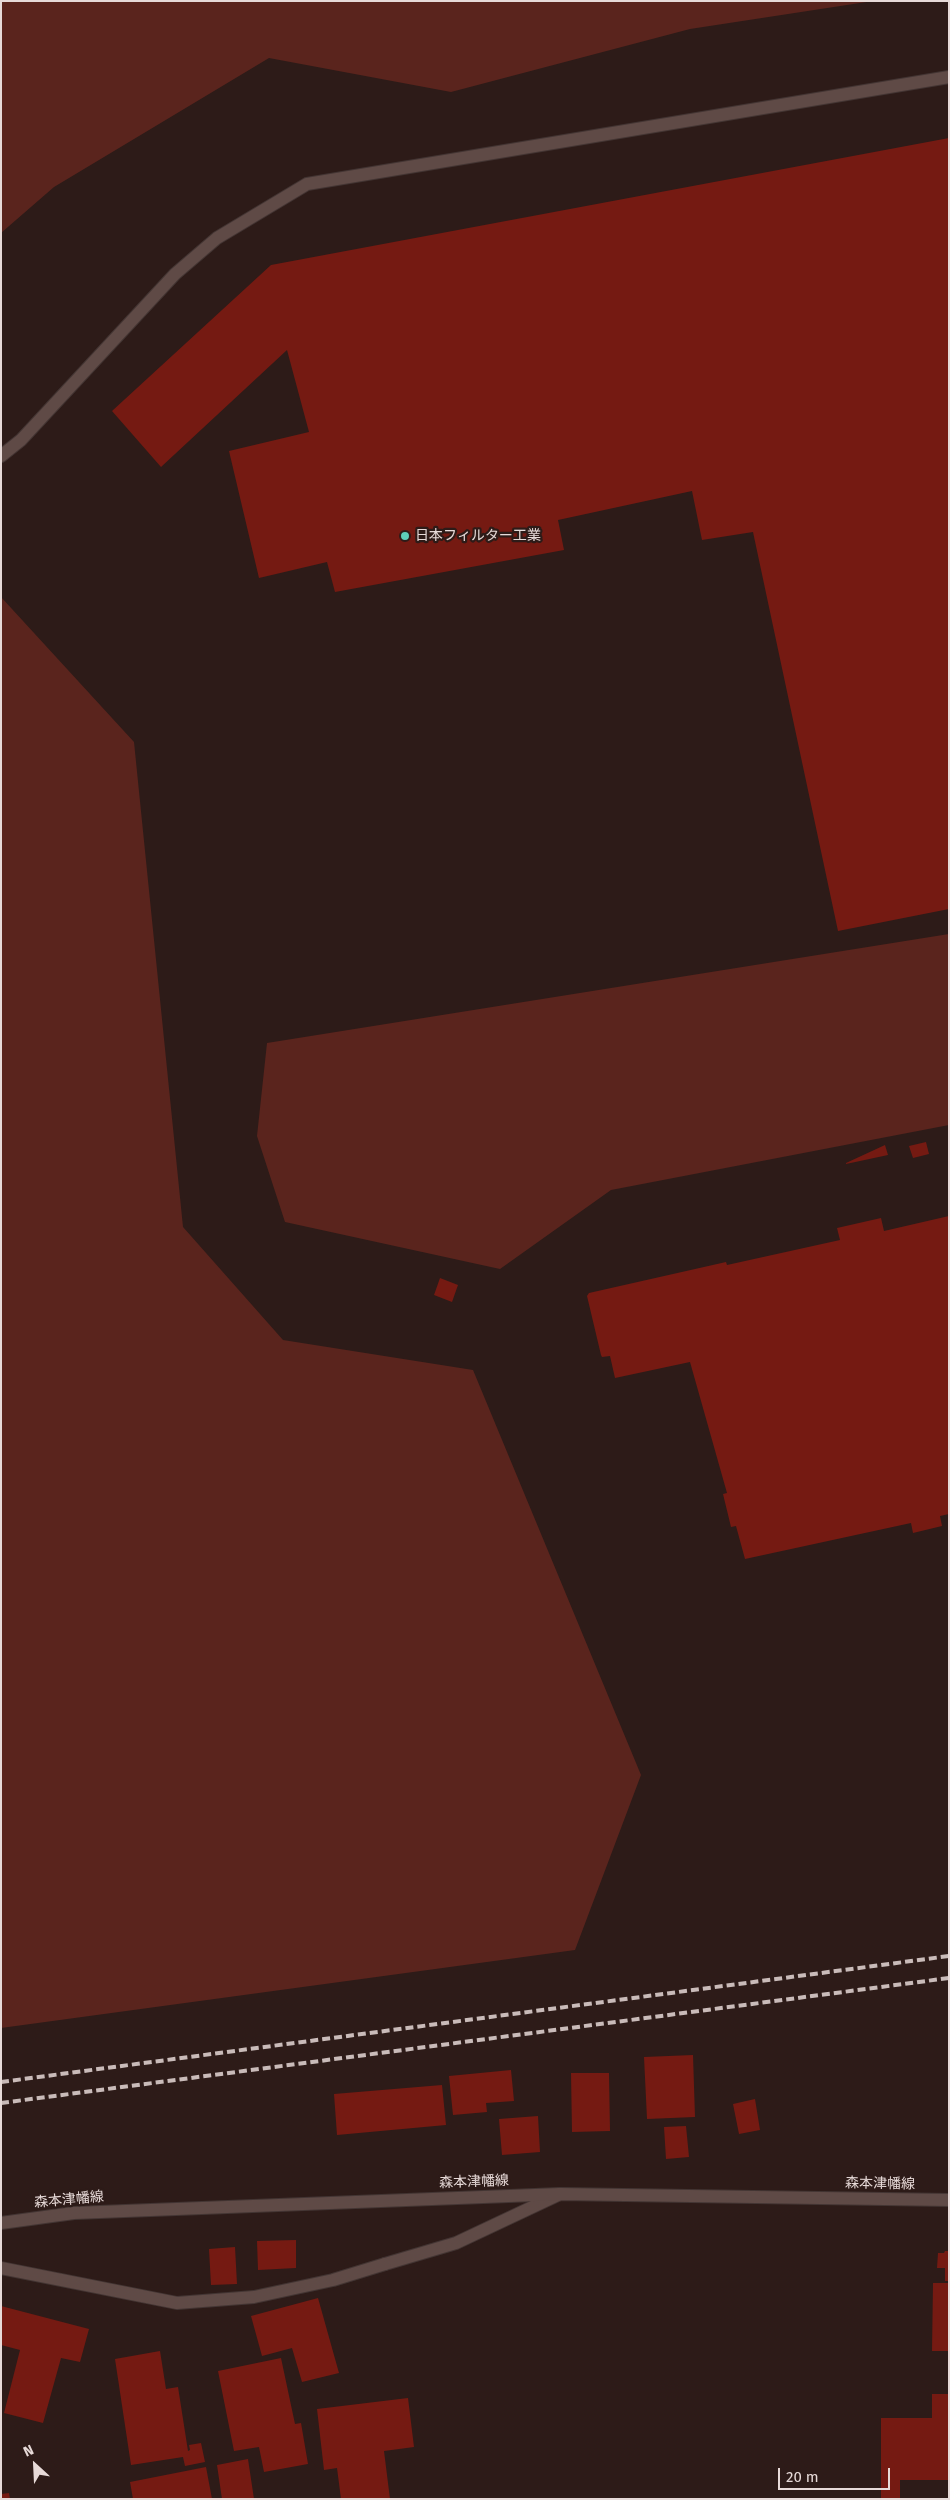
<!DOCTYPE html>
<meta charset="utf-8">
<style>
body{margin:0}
#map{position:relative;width:950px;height:2500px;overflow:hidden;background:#2d1b18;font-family:"Fira Sans",sans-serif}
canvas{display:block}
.frame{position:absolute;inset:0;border:2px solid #e7dad8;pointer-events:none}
.north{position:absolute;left:10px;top:2440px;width:50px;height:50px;-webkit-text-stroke:4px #2d1b18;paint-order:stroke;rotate:335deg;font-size:14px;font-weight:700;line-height:20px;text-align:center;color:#e7dad8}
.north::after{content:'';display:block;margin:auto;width:18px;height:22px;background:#e7dad8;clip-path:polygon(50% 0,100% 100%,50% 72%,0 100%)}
.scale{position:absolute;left:778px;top:2468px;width:112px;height:22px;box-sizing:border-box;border:2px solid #e7dad8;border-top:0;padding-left:6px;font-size:15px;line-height:18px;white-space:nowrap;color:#e7dad8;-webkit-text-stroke:4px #2d1b18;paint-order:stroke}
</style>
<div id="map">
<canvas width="950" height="2500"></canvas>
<div class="frame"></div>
<div class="north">N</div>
<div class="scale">20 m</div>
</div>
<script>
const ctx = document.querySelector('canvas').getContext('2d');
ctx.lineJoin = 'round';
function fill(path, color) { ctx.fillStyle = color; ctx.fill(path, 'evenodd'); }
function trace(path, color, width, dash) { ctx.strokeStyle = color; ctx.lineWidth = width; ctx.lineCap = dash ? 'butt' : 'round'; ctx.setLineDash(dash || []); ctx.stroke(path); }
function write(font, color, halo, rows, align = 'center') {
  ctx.font = font + ' "Fira Sans","Noto Sans JP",sans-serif'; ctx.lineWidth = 4.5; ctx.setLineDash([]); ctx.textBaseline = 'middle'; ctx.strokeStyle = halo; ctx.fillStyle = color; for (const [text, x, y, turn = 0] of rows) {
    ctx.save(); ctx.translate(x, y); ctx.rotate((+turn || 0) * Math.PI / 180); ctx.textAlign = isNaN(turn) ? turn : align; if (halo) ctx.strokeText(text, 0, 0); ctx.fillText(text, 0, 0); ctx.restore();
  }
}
fill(new Path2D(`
 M1,1H873L690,29L451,92L269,58L54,187L1,233Z
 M1,597L134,742L183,1227L283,1340L473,1370L641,1775L575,1950L1,2028Z
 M949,934V1125L611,1190L500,1269L285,1222L257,1136L267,1043Z`), '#5a241d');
fill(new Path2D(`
 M949,138V909L838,931L753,532L702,540L692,491L558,520L564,550L335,592L327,562L259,578L229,451L309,432L287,350L161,467L112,411L271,265Z
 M926,1142L929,1154L913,1158L909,1146Z
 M885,1145L888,1155L846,1164V1163Z
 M949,1216V1514L940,1516L942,1526L913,1533L911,1523L745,1559L736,1526L731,1527L723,1494L727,1493L690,1362L615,1378L610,1356L602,1357L601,1355L587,1296L589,1293L726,1262L727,1265L840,1240L837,1228L881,1218L884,1231Z
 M440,1278L458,1285L452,1302L434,1295Z
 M693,2055L695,2117L647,2119L644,2057Z
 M511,2070L514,2101L486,2103L487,2112L453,2115L449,2076Z
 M571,2073H609L610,2131L572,2132Z
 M442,2085L446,2125L337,2135L334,2094Z
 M755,2099L760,2130L739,2134L733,2104Z
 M538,2116L540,2152L502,2155L499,2119Z
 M686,2126L689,2157L666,2159L664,2127Z
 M296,2240V2268L258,2270L257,2241Z
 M235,2247L237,2284L211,2285L209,2249Z
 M945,2251H949V2281H945V2268H937L938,2253H944Z
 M933,2283H949V2351H932Z
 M318,2298L339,2373L302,2382L292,2348L262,2356L251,2316Z
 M1,2306L89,2329L80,2362L61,2358L43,2423L4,2413L20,2350L1,2345Z
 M160,2351L166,2389L178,2387L188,2451L190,2450L189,2445L201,2443L205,2462L185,2466L183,2457L131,2465L115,2359Z
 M281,2358L295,2424L301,2423L308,2464L264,2472L259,2447L234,2451L218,2371Z
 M932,2394H949V2480H900V2499H881V2418H932Z
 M408,2398L414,2447L384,2451L390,2499H341L337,2468L324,2470L317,2409Z
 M248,2459L254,2499H222L217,2465Z
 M206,2467L212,2499H133L130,2482Z
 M9,2493L10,2499H1V2494Z`), '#751a12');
const service = new Path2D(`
 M385,2264L456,2243L560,2194`);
const minor = new Path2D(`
 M1,2268L177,2303L254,2297L333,2280L385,2264`);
const tertiary = new Path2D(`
 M1,456L21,440L175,274L217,238L307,184L949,77`);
const secondary = new Path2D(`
 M1,2223L74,2213L560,2194L949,2200`);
trace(service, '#433533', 14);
trace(minor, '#433533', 14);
trace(tertiary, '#433533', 14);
trace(secondary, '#433533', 14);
trace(service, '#5f4a46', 12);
trace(minor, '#5f4a46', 12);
trace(tertiary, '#5f4a46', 12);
trace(secondary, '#5f4a46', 12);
trace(new Path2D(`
 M1,2082L949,1956
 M1,2103L949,1978`), '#c9bbb9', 4, [8, 4]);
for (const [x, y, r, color] of [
 [405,536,5,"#5dceb9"]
]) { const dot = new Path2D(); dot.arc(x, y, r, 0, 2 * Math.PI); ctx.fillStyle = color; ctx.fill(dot); trace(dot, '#2d1b18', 2); }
write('14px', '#e7dad8', '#2d1b18', [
 ["日本フィルター工業",415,536]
], 'left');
write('14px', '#e7dad8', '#2d1b18', [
 ["森本津幡線",474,2182,-2],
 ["森本津幡線",880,2184,1],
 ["森本津幡線",69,2200,-5]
]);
</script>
